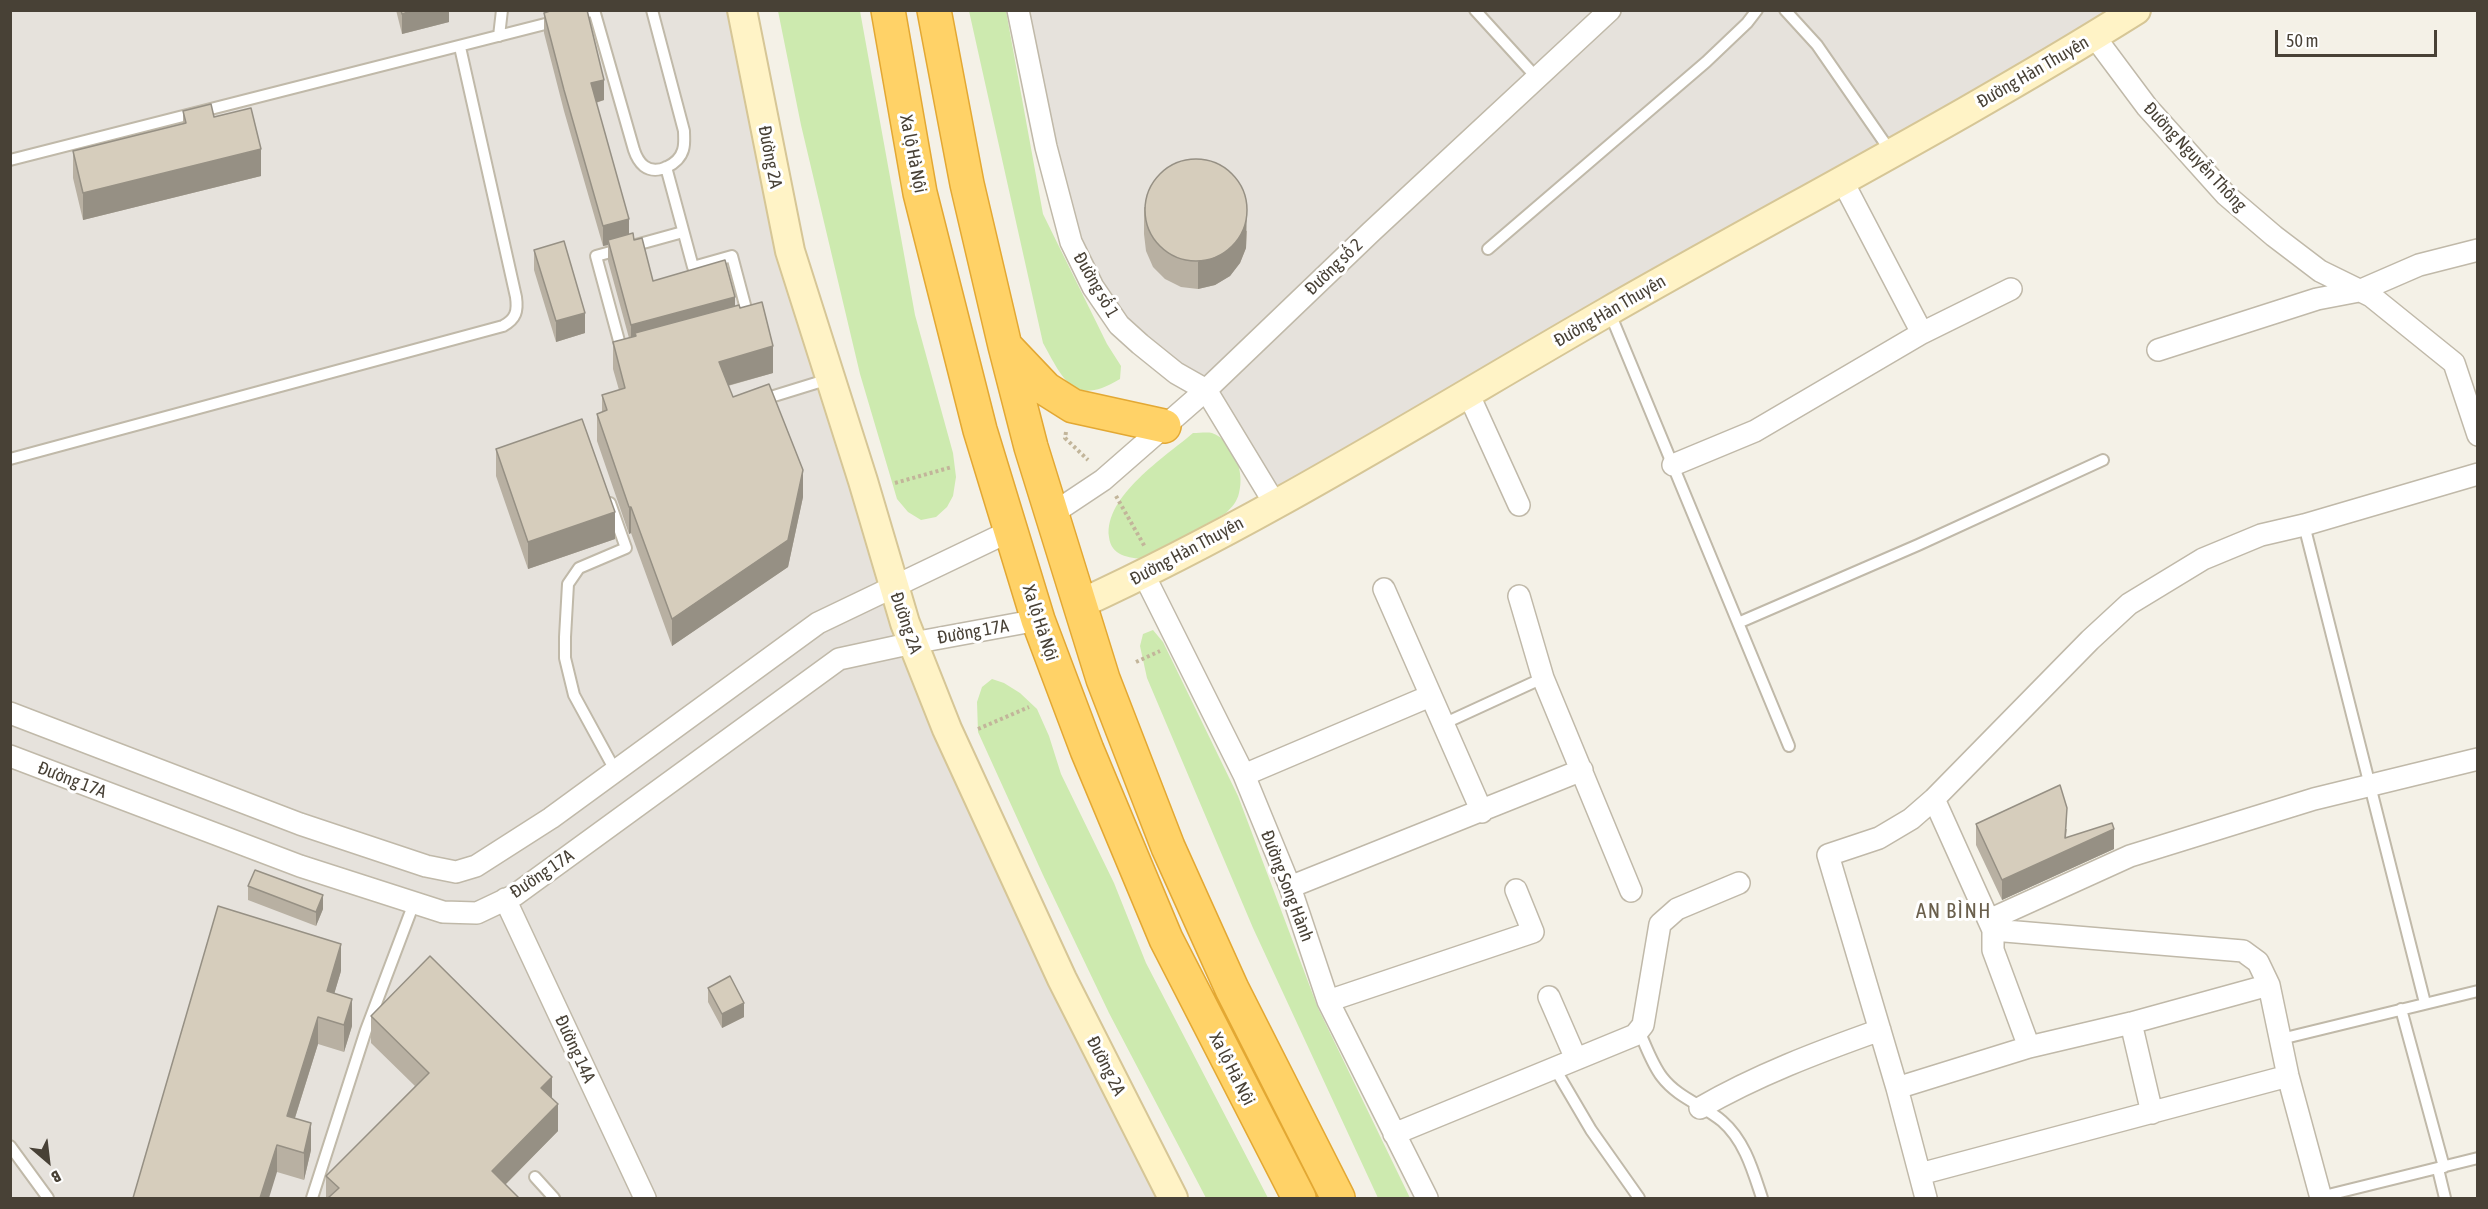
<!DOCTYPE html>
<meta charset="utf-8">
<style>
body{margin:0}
#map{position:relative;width:2488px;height:1209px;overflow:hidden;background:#f4f1e7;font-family:"Asap Condensed",sans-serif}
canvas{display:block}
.frame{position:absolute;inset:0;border:12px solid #484136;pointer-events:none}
.north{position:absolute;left:18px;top:1131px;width:60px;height:60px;-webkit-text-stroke:4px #fff;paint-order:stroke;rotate:152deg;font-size:16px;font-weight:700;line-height:24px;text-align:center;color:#484136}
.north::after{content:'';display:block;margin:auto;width:21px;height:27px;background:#484136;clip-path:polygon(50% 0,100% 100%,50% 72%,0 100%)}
.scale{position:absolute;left:2275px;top:30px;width:162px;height:27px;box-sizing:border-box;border:3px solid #484136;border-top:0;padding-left:8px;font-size:18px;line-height:21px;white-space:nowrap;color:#484136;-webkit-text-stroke:4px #fff;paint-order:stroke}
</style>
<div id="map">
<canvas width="2488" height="1209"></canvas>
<div class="frame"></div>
<div class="north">B</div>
<div class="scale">50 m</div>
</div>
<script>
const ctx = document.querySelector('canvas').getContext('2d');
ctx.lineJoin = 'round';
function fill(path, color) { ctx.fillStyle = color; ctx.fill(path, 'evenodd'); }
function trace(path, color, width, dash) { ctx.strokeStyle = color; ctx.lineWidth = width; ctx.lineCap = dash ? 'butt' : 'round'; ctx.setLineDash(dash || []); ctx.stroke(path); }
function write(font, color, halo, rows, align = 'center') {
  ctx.font = font + ' "Asap Condensed",sans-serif'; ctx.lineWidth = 6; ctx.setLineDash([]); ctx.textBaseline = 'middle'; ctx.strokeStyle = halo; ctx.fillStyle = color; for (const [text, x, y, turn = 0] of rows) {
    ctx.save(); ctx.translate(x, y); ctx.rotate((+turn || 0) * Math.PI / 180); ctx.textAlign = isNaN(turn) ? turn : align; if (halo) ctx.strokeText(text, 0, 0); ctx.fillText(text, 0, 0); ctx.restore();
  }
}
fill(new Path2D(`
 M10,11H729L778,256L894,629L1159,1198H11Z
 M1026,11H2113L1275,489L1182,367L1124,319L1100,283L1078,241L1054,148Z`), '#e6e2dc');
fill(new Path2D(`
 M778,11H860L915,315L953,453L956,477L953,496L947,507L936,517L921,520L908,512L897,499L860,374L801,125Z
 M969,11H1006L1043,214L1107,344L1121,366L1120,379C1074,407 1064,381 1043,343Z
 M1193,433C1199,433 1207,432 1212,433C1234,441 1245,472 1239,493C1237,502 1232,507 1226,513L1144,559C1129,558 1111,556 1109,537C1104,496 1165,457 1193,433Z
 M1153,630L1163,642L1238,796L1318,1008L1410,1198H1378L1253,928L1147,678L1140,646L1143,634Z
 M992,679L1004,683L1020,693L1037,709L1049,736L1061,774L1114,883L1146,963L1268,1198H1206L1109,1013L1043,875L978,732L977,702L982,687Z`), '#cdeaaf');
const lane = new Path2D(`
 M1475,10L1537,78
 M1785,10L1817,45L1891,152
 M575,16L594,10L634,150C636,156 639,162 644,166C657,176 679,164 683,150C685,144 684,137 684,131L652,10
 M499,36L502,10
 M10,160L557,21
 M666,167L693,267L732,256L749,320
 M1488,249L1706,62L1747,23L1757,10
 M1609,311L1789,746
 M622,352L596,256L683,232
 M761,400L829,379
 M10,459L503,326C516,319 518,311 516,297L460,47
 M610,503L626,548L579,568L568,584L565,637V658L574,695L616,772
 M2304,525L2425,1003
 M1738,623L1918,545L2103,460
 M1443,724L1543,678
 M2401,1009L2444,1167
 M1639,1031C1646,1046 1652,1064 1662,1077C1678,1098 1703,1105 1722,1121C1745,1141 1753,1171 1762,1198
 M2281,1039L2478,991
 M1554,1067L1591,1130L1639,1198
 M10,1146L48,1198
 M2438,1169L2445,1198
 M535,1177L554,1198
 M2320,1197L2478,1158
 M312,1198L366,1030L414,903`);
const street = new Path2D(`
 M1018,10L1046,147L1071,242L1093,287L1119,325L1140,344L1176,373L1206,390L1275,504
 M2094,36L2147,107L2226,195L2274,236L2320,271L2371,296L2454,363L2478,435
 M1922,333L2011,289
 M2158,350L2317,299L2359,291L2419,265L2478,250
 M1468,393L1519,505
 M1673,465L1755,431L1922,333L1842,180
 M1052,514L1103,480L1206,390L1371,232L1610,10
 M1144,575L1244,775L1290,887L1328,1001L1427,1198
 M1384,589L1482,812
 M1519,596L1543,678L1631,891
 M10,713L300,824L426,866L456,872L476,866L551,818L818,623L1010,531
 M10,756L300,866L443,912L477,913L515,895L839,659L913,643L1038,620
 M1244,775L1430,696
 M1934,799L1993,930L2243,951L2258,962L2269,985L2288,1076L2321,1198
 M1290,887L1582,770
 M505,899L645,1198
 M1989,920L2130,856L2314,799L2478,759
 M1993,930V950L2029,1047
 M1549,997L1576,1059
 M1328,1001L1533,932L1516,890
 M2131,1023L2152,1113
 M1897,1088L2029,1047L2131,1023L2269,985
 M1700,1108C1757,1075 1818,1052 1880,1030
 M1394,1134L1635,1035L1643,1025L1660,924L1677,909L1739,883
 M1920,1174L2288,1076
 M1926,1198L1897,1088L1828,855L1879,838L1911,819L1934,799L2090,640L2129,604L2203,559L2261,535L2304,525L2478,474`);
const secondary = new Path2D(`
 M742,10L790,251L863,481L905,623L947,729L1062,979L1173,1198
 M1080,604C1263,520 1433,412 1607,312C1783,211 1964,118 2136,10`);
const highway = new Path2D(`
 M888,10L920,193L980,430L1038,620L1087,750L1166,939L1299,1198
 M934,10L967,184L1005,346L1031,447L1103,679L1168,847L1232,989L1338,1198
 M1007,348L1046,389L1073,406L1164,426`);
trace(lane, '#c0b9a9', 14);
trace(street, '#c0b9a9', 24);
trace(secondary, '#d6c696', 32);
trace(highway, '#e3a833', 36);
trace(new Path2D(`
 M1066,432L1065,438L1088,460
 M895,483L952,467
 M1116,496L1145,547
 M1136,662L1160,651
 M978,729L1029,707`), '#c2b59a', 4, [3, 3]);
trace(lane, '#fff', 10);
trace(street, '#fff', 21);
trace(secondary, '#fff3c6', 28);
trace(highway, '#ffd267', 33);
fill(new Path2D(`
 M396,10H449V22L402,34Z
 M544,13L604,100L596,103L629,234L634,240L653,281L735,306L740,308L773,373L728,386L733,397L803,497L788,567L672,646L631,533L629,534L597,441V414L602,412V395L619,390L613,369V342L629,338L608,261V245L603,246L564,111L544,33Z
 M183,111L261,176L83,220L73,178V151L183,124Z
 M1144,207L1247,231L1246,248L1240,263L1230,276L1215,285L1198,289L1181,287L1165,279L1153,267L1146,251L1144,234Z
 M534,250L585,333L556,342L534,270Z
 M496,449L615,539L528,569L496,476Z
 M1976,824L2067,829L2066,837L2114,849L2002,900L1976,845Z
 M248,886L323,909L316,926L248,900Z
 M341,971L334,994L352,1026L344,1052L318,1044L295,1118L311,1150L304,1180L277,1172L133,1198Z
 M708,988L744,1017L722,1028L708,1002Z
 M371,1016L552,1098L558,1131L505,1185L519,1198H326V1176L415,1086L371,1043Z`), '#b8b0a2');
fill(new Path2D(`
 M414,10H449V22L402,34V14Z
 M604,80V100L591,104V83Z
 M261,149V176L83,220V193Z
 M1247,204L1246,248L1240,263L1230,276L1215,285L1198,289V262Z
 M629,219V239L608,240V245L603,246V226Z
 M735,297V317L635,333V345L631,346V325Z
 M585,313V333L556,342V321Z
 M773,346V373L719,388V362Z
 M803,470V497L788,567L672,646V619Z
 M629,507H631V533L629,534Z
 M615,512V539L528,569V542Z
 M2067,808L2065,851L2114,829V849L2002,900V880L2065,838Z
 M323,895V909L316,926V912Z
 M341,944V971L327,1018V991Z
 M352,999V1026L344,1052V1025Z
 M744,1003V1017L722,1028V1014Z
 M318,1017V1044L287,1143V1116Z
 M552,1077V1103L541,1088Z
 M558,1104V1131L492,1198V1171Z
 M311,1123V1150L304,1180V1153Z
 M277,1145V1172L269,1198H260Z`), '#969084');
const building = new Path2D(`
 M401,10H414L402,14Z
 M553,10H587L604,80L591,83L629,219L603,226L564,90L544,13Z
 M211,104L214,117L251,108L261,149L83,193L73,151L186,123L183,111Z
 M1145 210a51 51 0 1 1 102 0a51 51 0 1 1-102 0Z
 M633,233L634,240L642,238L653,281L725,260L735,297L631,325L608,240Z
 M564,241L585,313L556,321L534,250Z
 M762,302L773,346L719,362L733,397L769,384L803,470L788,540L672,619L631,507H629L597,414L607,410L602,395L625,388L613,342L636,336L635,333L739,305L740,308Z
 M582,419L615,512L528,542L496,449Z
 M2060,785L2067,808L2065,838L2112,823L2114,829L2002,880L1976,824Z
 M255,870L323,895L316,912L248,886Z
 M218,906L341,944L327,991L352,999L344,1025L318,1017L287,1116L311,1123L304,1153L277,1145L260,1198H133Z
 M430,956L552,1077L541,1088L558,1104L492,1171L519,1198H328L339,1188L326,1176L429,1073L371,1016Z
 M730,976L744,1003L722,1014L708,988Z`);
fill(building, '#d6cdbc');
trace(building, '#969084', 1.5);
write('18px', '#484136', '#fff', [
 ["Đường Hàn Thuyên",2033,72,-30],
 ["Xa lộ Hà Nội",913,154,79],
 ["Đường 2A",770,157,79],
 ["Đường Nguyễn Thông",2195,157,47],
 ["Đường số 2",1334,267,-44],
 ["Đường số 1",1096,285,60],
 ["Đường Hàn Thuyên",1610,311,-30],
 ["Đường Hàn Thuyên",1187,551,-28],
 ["Đường 2A",906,623,71],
 ["Xa lộ Hà Nội",1040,623,72],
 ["Đường 17A",973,632,-10],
 ["Đường 17A",72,780,21],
 ["Đường 17A",542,874,-34],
 ["Đường Song Hành",1287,886,69],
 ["Đường 14A",575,1049,65],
 ["Đường 2A",1106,1066,63],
 ["Xa lộ Hà Nội",1232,1069,63]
]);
ctx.letterSpacing = '1.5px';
write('21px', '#6b604d', '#fff', [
 ["AN BÌNH",1954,911]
]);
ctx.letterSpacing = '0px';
</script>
